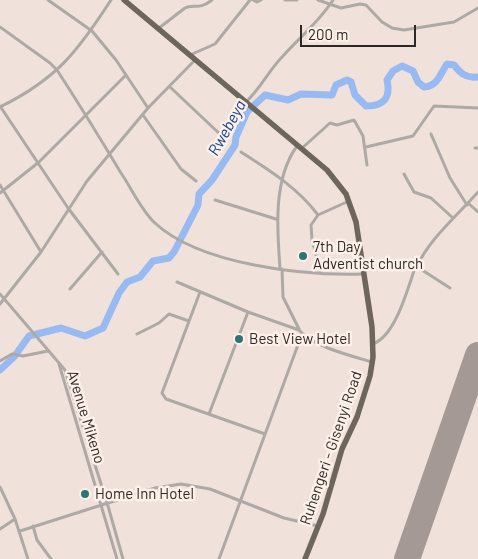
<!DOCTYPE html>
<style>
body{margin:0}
#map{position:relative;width:478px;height:559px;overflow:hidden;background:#f0e2db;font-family:Barlow,sans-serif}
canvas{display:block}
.scale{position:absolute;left:300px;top:25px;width:116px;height:22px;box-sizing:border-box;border:2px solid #2d2825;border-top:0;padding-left:6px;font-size:15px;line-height:18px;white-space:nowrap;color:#2d2825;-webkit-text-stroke:4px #fdf0e8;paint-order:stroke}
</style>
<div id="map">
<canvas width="478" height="559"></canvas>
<div class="scale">200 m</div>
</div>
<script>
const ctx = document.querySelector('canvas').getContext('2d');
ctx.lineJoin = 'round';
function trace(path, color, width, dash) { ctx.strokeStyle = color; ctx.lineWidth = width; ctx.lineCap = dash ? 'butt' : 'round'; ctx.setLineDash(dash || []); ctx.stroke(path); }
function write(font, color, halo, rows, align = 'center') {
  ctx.font = font + ' Barlow,sans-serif'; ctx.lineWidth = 5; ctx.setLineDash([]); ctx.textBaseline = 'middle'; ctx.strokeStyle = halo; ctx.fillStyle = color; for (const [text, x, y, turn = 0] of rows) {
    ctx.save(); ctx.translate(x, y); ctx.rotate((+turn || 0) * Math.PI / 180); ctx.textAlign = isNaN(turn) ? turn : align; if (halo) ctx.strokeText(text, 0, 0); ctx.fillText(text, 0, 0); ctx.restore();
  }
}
trace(new Path2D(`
 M0,370L14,357L29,336L61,328L85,336L103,328L119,293L127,282L140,277L153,261L169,258L174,252L198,205L199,194L212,180L235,145L236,137L247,112L265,95L288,100L301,94L332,95L336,85L347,80L351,82L355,95L366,106C384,106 391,98 387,80L393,71L402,66L413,71L418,82L424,87C438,86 440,74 447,64L454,65C461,74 466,78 478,77`), '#98baf2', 7);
trace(new Path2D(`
 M407,559L478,355`), '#a49994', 26);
trace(new Path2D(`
 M48,0L92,31L116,60L148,108
 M253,0L257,2L261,0
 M285,0H297
 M318,0L341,8L360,4L366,5L382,22L392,28L404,30L454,22L478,8
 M0,27L50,63L57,70C79,104 100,138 121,173C132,189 141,210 155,223C200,265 305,276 364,274
 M159,28L185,8C194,3 198,11 212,0
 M190,55L215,44L250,0
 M170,87L223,137
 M246,102C261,88 269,70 283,56C300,37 319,22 333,0
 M0,106L68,208L118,274
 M0,107C57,79 78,51 111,0
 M143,115L181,169L196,181
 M431,134L450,178L467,205
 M366,147L413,136L434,106L478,108
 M475,148H478
 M301,149L330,123L337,125L354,120L363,136L367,165
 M241,152C269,170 298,188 318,215
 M404,174L414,192L431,198L453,218
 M0,185L41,252
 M0,193L39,162L125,76
 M215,200L276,219
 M468,203L478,212
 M280,268C277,229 273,179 297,146
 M282,269L283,297L299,329
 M321,273L312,240L311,225L318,215L349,201
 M177,282L248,312L299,330C311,346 352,356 372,362
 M450,288L422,270L416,268C430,238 456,217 478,192
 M70,289L102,252
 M200,292L162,393L166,399L265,434
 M0,294L65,370L108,506L123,559
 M0,304L41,252L87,181L148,108L195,60
 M137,334L159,323L169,314L189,321
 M373,344C396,335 407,290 415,268
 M0,361L12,354L23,356L48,351
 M59,364L117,559
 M209,414L248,312
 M0,487L15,519L28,559
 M33,526L37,540L51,559
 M0,529L15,519
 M20,531L155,488L181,484L210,489L284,518L318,526
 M219,559L302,334`), '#aea9a5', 3);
trace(new Path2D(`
 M124,0L327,170L346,194L356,222L372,327L373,357L370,376L357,417L342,449L323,514L305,559`), '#6e655c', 5.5);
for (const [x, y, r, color] of [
 [303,256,5,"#2b7574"],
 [239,339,5,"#2b7574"],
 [85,494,5,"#2b7574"]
]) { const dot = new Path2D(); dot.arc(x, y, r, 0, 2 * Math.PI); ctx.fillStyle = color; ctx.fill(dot); trace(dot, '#fdf0e8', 2); }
write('15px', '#2d2825', '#fdf0e8', [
 ["7th Day",313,247],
 ["Adventist church",313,264],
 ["Best View Hotel",249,339],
 ["Home Inn Hotel",95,494]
], 'left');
write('15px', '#2d2825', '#fdf0e8', [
 ["Avenue Mikeno",86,417,73],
 ["Ruhengeri - Gisenyi Road",331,448,-71]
]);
write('italic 16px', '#114291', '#fdf0e8', [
 ["Rwebeya",227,128,-61]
]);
</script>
